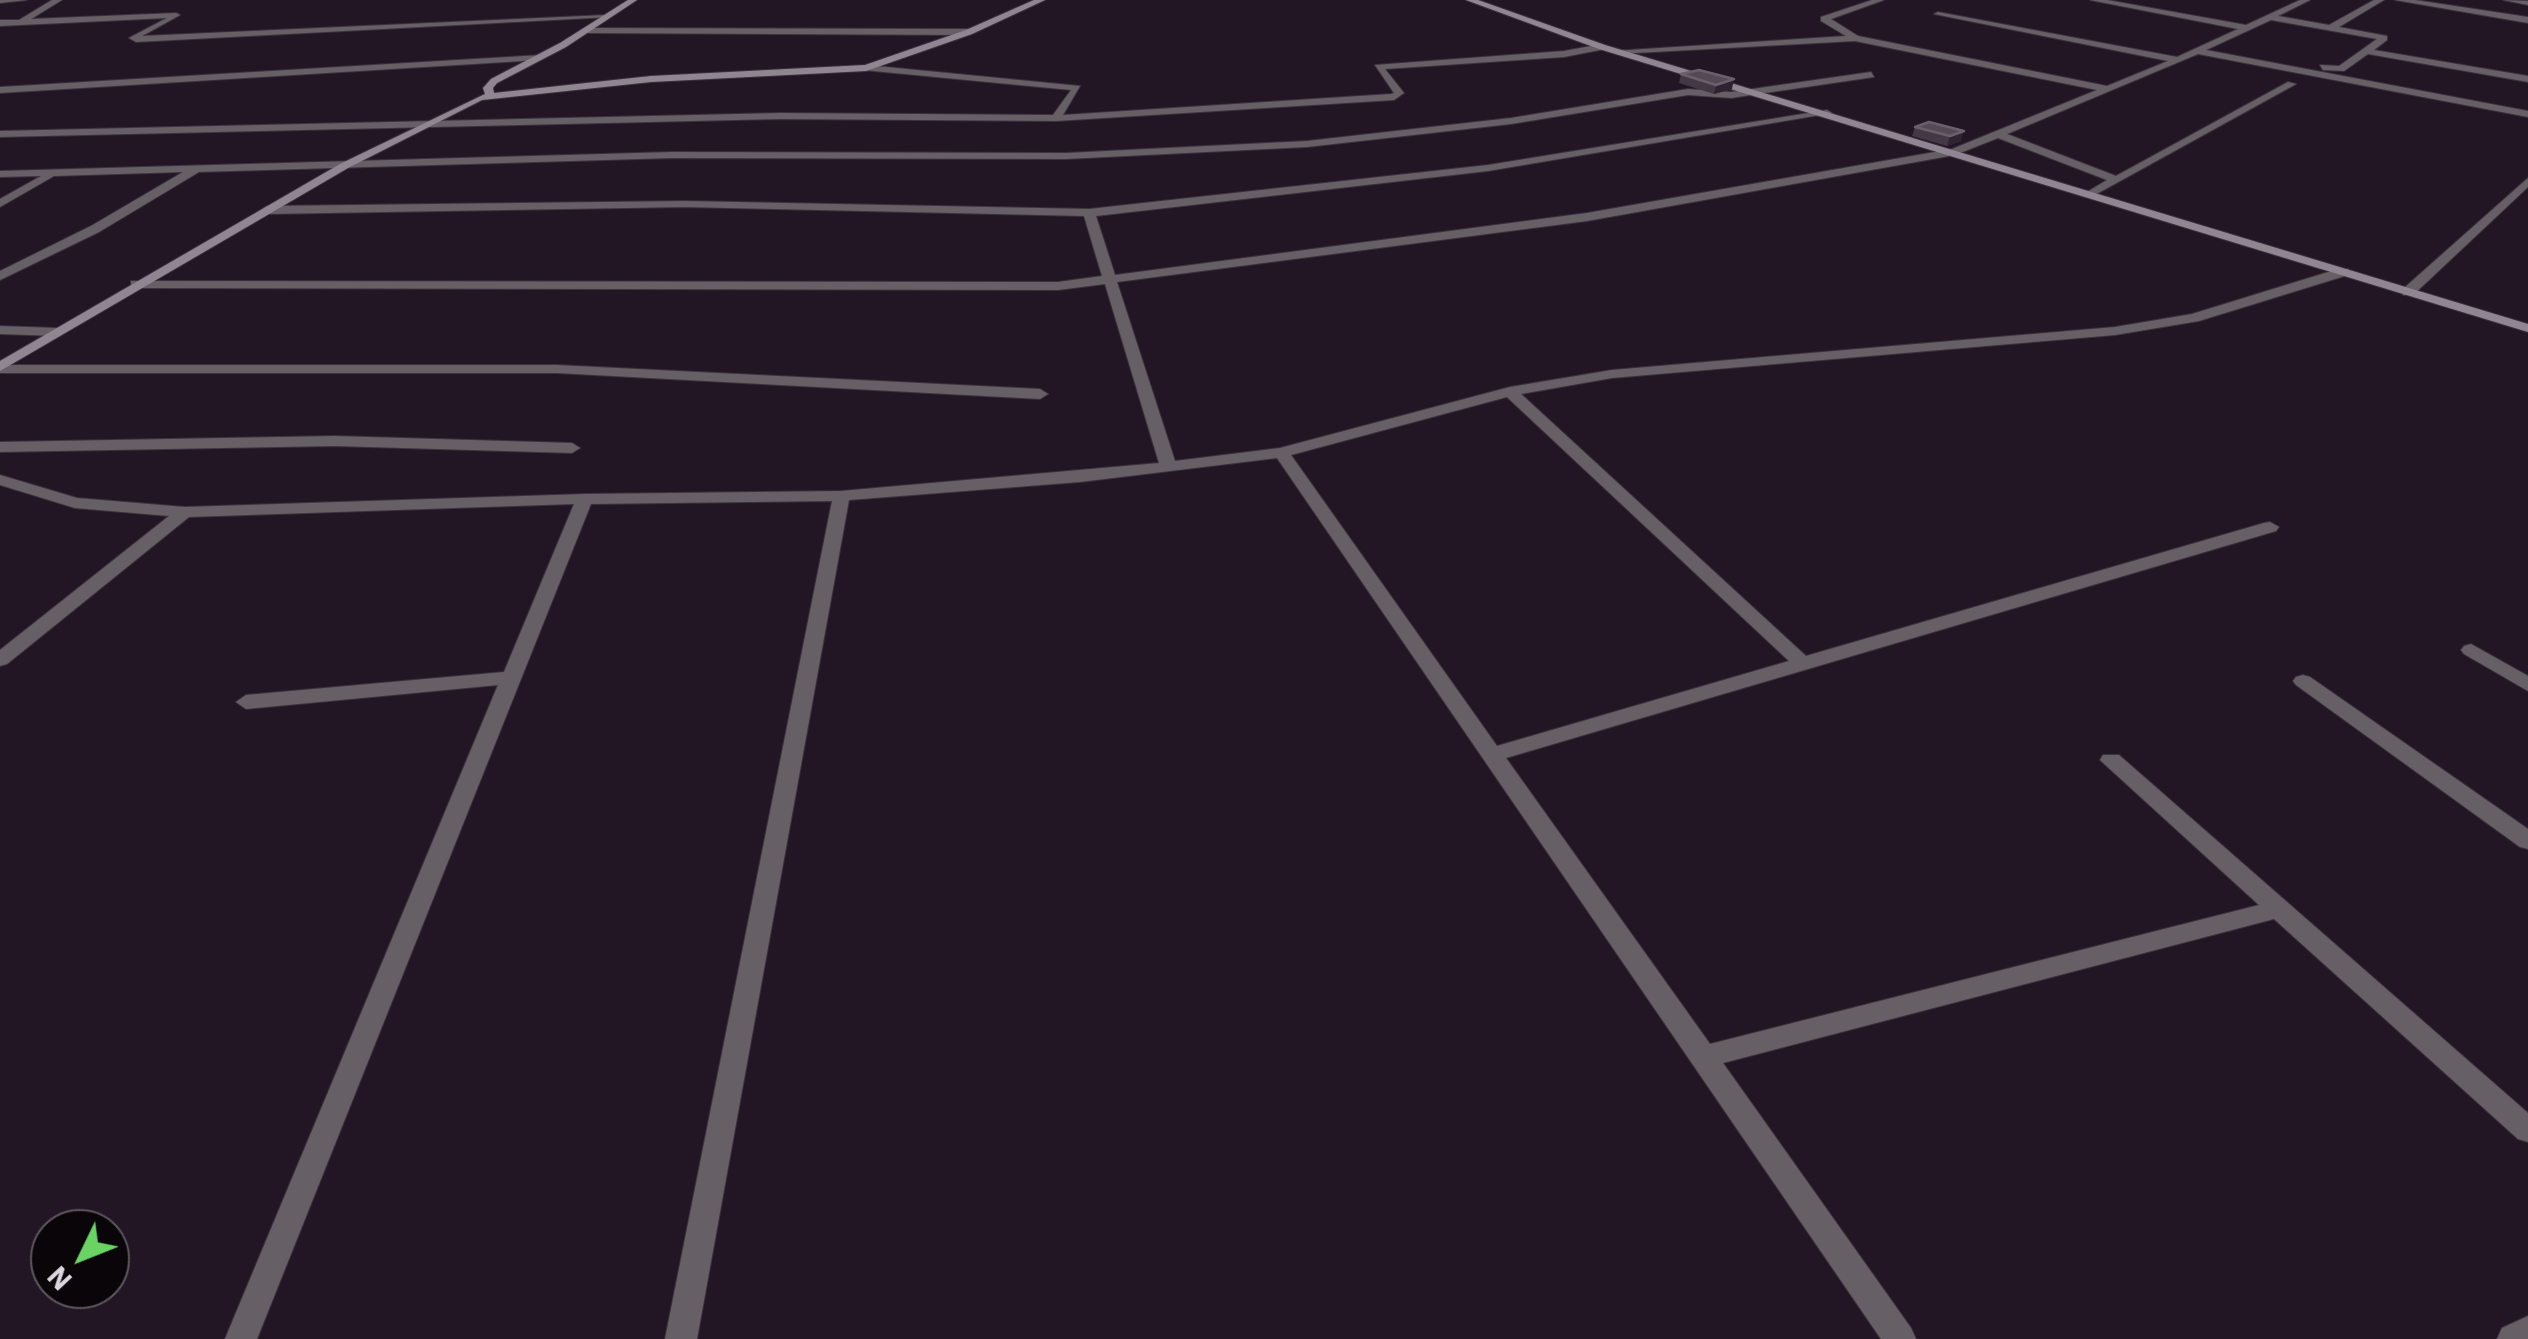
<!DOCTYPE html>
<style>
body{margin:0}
#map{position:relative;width:2528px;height:1339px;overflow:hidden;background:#221624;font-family:"IBM Plex Sans",sans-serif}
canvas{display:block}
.north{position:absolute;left:30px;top:1209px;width:100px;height:100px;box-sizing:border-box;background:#090509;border:2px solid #5e585e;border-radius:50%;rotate:227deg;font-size:28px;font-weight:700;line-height:40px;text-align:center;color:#ddd5de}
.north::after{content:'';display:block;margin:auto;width:35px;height:45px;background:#69d364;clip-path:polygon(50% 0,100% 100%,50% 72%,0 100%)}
</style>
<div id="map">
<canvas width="2528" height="1339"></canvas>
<div class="north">N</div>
</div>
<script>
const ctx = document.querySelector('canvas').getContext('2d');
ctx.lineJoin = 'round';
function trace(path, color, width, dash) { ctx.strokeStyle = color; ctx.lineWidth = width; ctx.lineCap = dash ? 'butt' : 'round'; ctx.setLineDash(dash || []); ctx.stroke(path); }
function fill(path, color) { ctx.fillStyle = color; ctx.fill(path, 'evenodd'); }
const lane = new Path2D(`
 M2503,0L2528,1V5Z
 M2471,644L2528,676V691L2464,654L2461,650L2464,646Z
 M2303,675L2310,677L2528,829V849L2520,847L2296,685L2293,681L2296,677Z`);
const street = new Path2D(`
 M0,0H27L0,3Z
 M52,0H62L31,19L176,13L180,15L142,36L606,15L610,17L136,42L129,38L167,18L0,26V20H19Z
 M1872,0H1884L1831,19L1858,36L2107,86L2168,61L1934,14L1938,12L2177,57L2238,29L2090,0H2107L2246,25L2300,0H2310L2278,16L2329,25L2374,0H2384L2339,27L2387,36V40L2374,50L2528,76V82L2368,54L2344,71L2323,70L2320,65L2339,66L2377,39L2271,20L2206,50L2528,111V117L2198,54L2007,134L2116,176L2288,82L2296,84L2091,197L2087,196V192L2107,180L1998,138L1955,155L1587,221L1117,282L1175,461L1280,448L1510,387L1612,370L2115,327L2192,314L2338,269H2348V275L2199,321L2115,335L1612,378L1521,394L1806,656L2264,523L2270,522L2279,527L2276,531L1506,758L1710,1044L2259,905L2100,760L2103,755H2119L2528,1113V1142L2518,1139L2274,919L1723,1063L1911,1328L1916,1339H1881L1277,458L1080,482L849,500L697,1339H665L832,501L591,504L257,1339H225L498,685L246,709L236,702L246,695L504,672L574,504L189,517L7,664L0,666V650L169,516L75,508L0,485V475L77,498L185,507L585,494L841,491L1159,463L1105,284L1058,290L136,288L131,287V281L1058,282L1102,276L1084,216L685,207L267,214L261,210L267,206L685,201L1089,209L1488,165L1827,110L1832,113L1488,171L1096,216L1115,275L1587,213L1952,149L2097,90L1855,41L1617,54L1613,51L1846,36L1821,21V17ZM1507,397L1789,661L1497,746L1291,455Z
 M2395,0H2415L2528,17V23Z
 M586,28L969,29L973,32L969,35L583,33Z
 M1602,44L1605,49L1564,57L1385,69L1404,93L1394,100L1056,121L780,119L0,137V131L780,113L1053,115L1071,90L863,70L866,65L1080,86L1063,115L1391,94L1394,93L1375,65L1564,51Z
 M542,55L539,60L0,93V87Z
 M1871,72L1874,77L1731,98L1688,95L1511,124L1307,147L1066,159L673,158L199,172L99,232L0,280V271L91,226L183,172L54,176L0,207V199L41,176L0,177V171L673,152L1066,153L1307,141L1511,118L1688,89L1731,92Z
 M2528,178V187L2413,295H2403V289Z
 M0,326L57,328L64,332L57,336L0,334Z
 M0,365H557L1040,389L1048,394L1040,399L557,373H0Z
 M335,436L572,443L580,448L572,453L335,446L0,452V442Z
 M2528,1316V1339H2497L2502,1328Z`);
const secondary = new Path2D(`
 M628,0H637L566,47L497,83L493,88L494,93L651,76L865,65L966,30L1034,0H1045L972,34L866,71L651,82L482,100L348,168L0,371V361L340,164L485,94L483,88L491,79L560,43Z
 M1466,0H1478L1605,45L2528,324V332L1599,49Z`);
trace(lane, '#3c313e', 2);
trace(street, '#3c313e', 2);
trace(secondary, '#3c313e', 2);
fill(lane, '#665f66');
fill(street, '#665f66');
fill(secondary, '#908691');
fill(new Path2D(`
 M1681,74L1732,89L1714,94L1679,83Z
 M1929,122L1961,141L1947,146L1912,136L1915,127Z`), '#443845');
fill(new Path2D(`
 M1734,79L1732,89L1714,94L1716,85Z
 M1964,131L1961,141L1947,146L1950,136Z`), '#302331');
const building = new Path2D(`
 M1699,70L1734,79L1716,85L1681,74Z
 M1929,122L1964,131L1950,136L1915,127Z`);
fill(building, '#554956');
trace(building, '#6a5f6b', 2.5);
</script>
